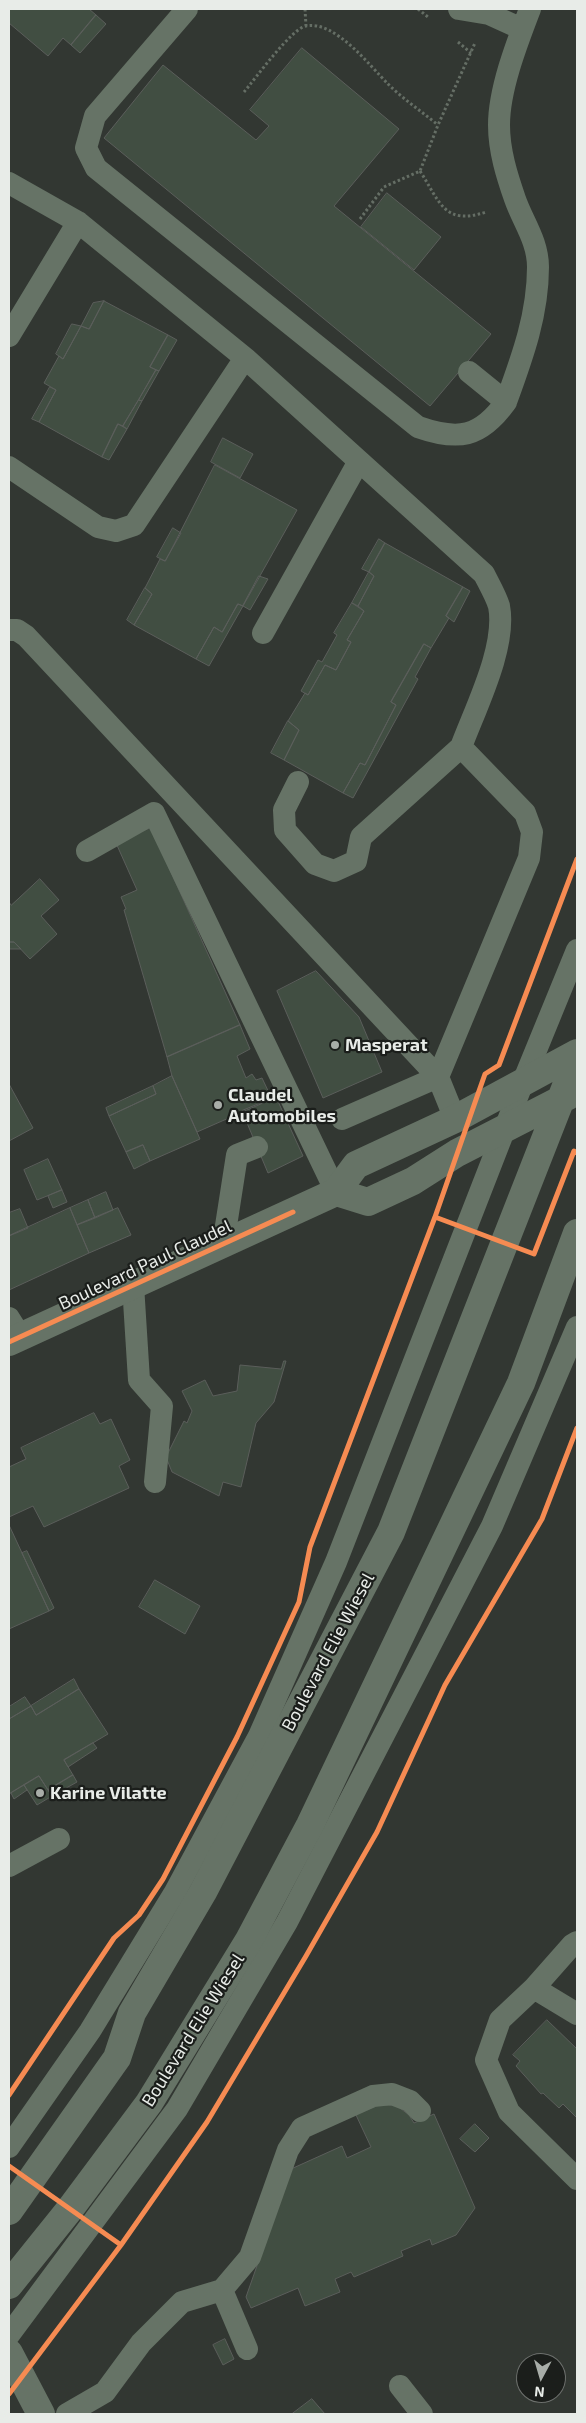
<!DOCTYPE html>
<style>
body{margin:0}
#map{position:relative;width:586px;height:2423px;overflow:hidden;background:#323732;font-family:"Exo 2",sans-serif}
canvas{display:block}
.frame{position:absolute;inset:0;border:10px solid #e8ece8;pointer-events:none}
.north{position:absolute;left:516px;top:2353px;width:50px;height:50px;box-sizing:border-box;background:#1b1e1b;border:1px solid #6d706d;border-radius:50%;rotate:186deg;font-size:14px;font-weight:700;line-height:20px;text-align:center;color:#e8ece8}
.north::after{content:'';display:block;margin:auto;width:18px;height:22px;background:#a8ada8;clip-path:polygon(50% 0,100% 100%,50% 72%,0 100%)}
</style>
<div id="map">
<canvas width="586" height="2423"></canvas>
<div class="frame"></div>
<div class="north">N</div>
</div>
<script>
const ctx = document.querySelector('canvas').getContext('2d');
ctx.lineJoin = 'round';
function fill(path, color) { ctx.fillStyle = color; ctx.fill(path, 'evenodd'); }
function trace(path, color, width, dash) { ctx.strokeStyle = color; ctx.lineWidth = width; ctx.lineCap = dash ? 'butt' : 'round'; ctx.setLineDash(dash || []); ctx.stroke(path); }
function write(font, color, halo, rows, align = 'center') {
  ctx.font = font + ' "Exo 2",sans-serif'; ctx.lineWidth = 4.5; ctx.setLineDash([]); ctx.textBaseline = 'middle'; ctx.strokeStyle = halo; ctx.fillStyle = color; for (const [text, x, y, turn = 0] of rows) {
    ctx.save(); ctx.translate(x, y); ctx.rotate((+turn || 0) * Math.PI / 180); ctx.textAlign = isNaN(turn) ? turn : align; if (halo) ctx.strokeText(text, 0, 0); ctx.fillText(text, 0, 0); ctx.restore();
  }
}
const building = new Path2D(`
 M9,9H89L96,15L71,45L63,38L48,56L9,23Z
 M96,15L106,24L80,53L71,45Z
 M302,48L399,129L334,206L491,334L430,406L104,138L163,65L256,140L269,126L250,110Z
 M387,193L441,237L414,270L361,227Z
 M104,301L168,335L150,367L156,370L123,426L118,424L102,457L39,422L56,390L44,383L59,356L63,359L81,326L89,329Z
 M104,301L89,329L81,326L93,303Z
 M72,324L81,326L63,359L56,354Z
 M168,335L177,340L159,371L150,367Z
 M156,370L159,371L142,401L139,400Z
 M50,387L56,390L39,422L32,419Z
 M139,400L142,401L127,429L123,426Z
 M118,424L127,429L109,460L102,457Z
 M223,438L253,454L240,478L211,462Z
 M215,465L297,510L243,606L238,604L222,632L214,627L196,659L134,625L152,594L145,588L160,559L165,561Z
 M173,528L181,533L165,561L157,557Z
 M379,539L385,543L369,572L362,569Z
 M385,543L463,587L446,616L449,618L431,648L424,644L391,702L396,705L365,765L360,763L343,793L284,760L299,730L288,721L305,693L308,695L325,665L336,670L351,642L347,640L364,611L358,606L374,576L369,572Z
 M369,572L374,576L358,606L352,603Z
 M259,576L268,579L250,610L243,606Z
 M463,587L470,591L454,622L446,616Z
 M145,588L152,594L134,625L127,620Z
 M352,603L364,611L347,640L351,642L336,670L325,665L308,695L301,691L318,660L322,662L337,635L334,633Z
 M238,604L243,606L209,666L196,659L214,627L222,632Z
 M424,644L431,648L415,677L418,679L353,798L343,793L360,763L365,765L396,705L391,702Z
 M288,721L299,730L284,760L271,753Z
 M151,828L240,1025L167,1057L124,910L126,909L121,897L137,890L116,843Z
 M40,879L59,900L41,916L57,934L30,959L14,942H9V902L11,905Z
 M9,942H14L21,949H9Z
 M316,971L359,1017L382,1072L323,1098L277,991Z
 M240,1025L250,1049L237,1056L246,1078L252,1074L256,1080L262,1078L272,1099L197,1132L172,1076L167,1057Z
 M172,1076L200,1139L150,1161L143,1145L126,1152L109,1116L156,1094L153,1086Z
 M9,1084L33,1128L9,1141Z
 M153,1086L156,1094L109,1116L106,1108Z
 M276,1097L303,1156L268,1173L242,1111Z
 M143,1145L150,1161L134,1169L126,1152Z
 M48,1159L62,1190L37,1200L24,1170Z
 M62,1190L67,1202L53,1208L48,1196Z
 M106,1192L113,1210L95,1218L88,1200Z
 M88,1200L95,1218L77,1225L70,1208Z
 M70,1208L89,1253L9,1290V1236Z
 M118,1208L131,1235L89,1253L77,1225Z
 M20,1209L28,1228L9,1236V1213Z
 M284,1361H286L274,1402L256,1423L241,1487L223,1482L219,1496L172,1472L166,1457L184,1421L187,1423L192,1411L182,1391L205,1380L213,1396L237,1391L240,1365L281,1369Z
 M94,1413L100,1424L111,1419L130,1460L119,1466L129,1488L44,1527L33,1506L9,1517V1467L26,1459L21,1448Z
 M9,1525L49,1611L9,1629Z
 M27,1551L54,1608L49,1611L22,1553Z
 M155,1580L200,1606L185,1634L139,1607Z
 M74,1679L79,1689L36,1715L31,1706Z
 M79,1689L108,1734L64,1760L73,1775L48,1790L39,1776L9,1794V1719L31,1706L36,1715Z
 M25,1697L31,1706L9,1719V1707Z
 M93,1743L97,1748L68,1767L64,1760Z
 M73,1775L77,1782L52,1796L48,1790Z
 M39,1776L52,1796L37,1805L24,1785Z
 M24,1785L27,1790L14,1799L11,1793Z
 M547,2020L577,2049V2118L563,2104L559,2108L543,2093L541,2094L516,2066L520,2061L513,2055Z
 M379,2105H396L409,2115L414,2123L434,2114L475,2208L456,2235L432,2245L430,2239L401,2251L403,2256L354,2277L351,2272L335,2279L340,2292L305,2306L298,2288L251,2308L246,2297L291,2169L342,2146L347,2158L371,2147L356,2115Z
 M475,2124L489,2138L475,2152L460,2139Z
 M225,2339L234,2359L223,2365L213,2345Z
 M312,2399L325,2414H292Z`);
fill(building, '#414e42');
trace(building, '#5b5e5b', 1);
trace(new Path2D(`
 M305,9L306,26
 M418,9L428,17
 M458,42L471,53
 M244,92C255,79 292,28 306,26C335,20 370,66 388,84C403,99 421,111 438,125
 M420,171C440,202 444,226 486,212
 M360,219L384,187L420,171L438,125L475,43`), '#656e65', 3, [2.5, 2.5]);
trace(new Path2D(`
 M187,9L95,116L86,148L96,168L418,427C458,441 480,438 506,402
 M459,9L489,14L522,29
 M9,183L78,222L245,358L484,574C489,584 496,596 499,606C507,647 475,709 461,747L525,813L532,832L529,858L438,1077L26,636L17,630H9
 M9,336L78,222
 M469,372L506,402C522,358 538,315 538,267C538,241 523,222 515,199C507,176 499,151 499,125C499,89 517,43 530,9
 M9,467L98,527L116,531L134,525L245,358
 M263,633L359,461
 M298,782L284,810L285,830L315,864L334,871L356,861L361,837L461,747
 M87,851L154,813L336,1192
 M342,1119L438,1077L455,1119
 M223,1245L237,1155L257,1147
 M133,1285L139,1380L162,1406L155,1482
 M9,1318L21,1337
 M9,1866L59,1839
 M577,1942L572,1945L534,1988L500,2020L486,2060L509,2112L577,2179
 M534,1988L577,2014
 M9,2147L90,2031L175,1892L259,1736L336,1562L523,1082L577,950
 M222,2290L247,2349
 M9,2335L177,2109L287,1922L492,1526L577,1327
 M400,2386L422,2414
 M67,2414L105,2392L141,2343L182,2302L222,2290L250,2257L288,2150L302,2128L373,2096L392,2094L410,2101L420,2111`), '#667366', 22);
trace(new Path2D(`
 M9,2353L41,2414`), '#667366', 28);
trace(new Path2D(`
 M336,1192L368,1202L413,1181L457,1153L568,1096
 M9,1342L336,1192L356,1165L455,1119L577,1053
 M9,2211L117,2058L132,2013L203,1892L391,1532L577,1058
 M9,2285L70,2209L149,2103L249,1940L310,1825L521,1383L577,1233`), '#667366', 28);
trace(new Path2D(`
 M435,1217L534,1254L574,1151L577,1153
 M9,1342L293,1212
 M9,2095L114,1938L139,1915L163,1879L237,1737L299,1602L310,1547L435,1217L479,1091L485,1074L499,1065L577,859
 M9,2166L121,2245
 M9,2394L121,2245L207,2122L306,1956L377,1832L445,1685L542,1519L577,1428`), '#f68b52', 5);
for (const [x, y, r, color] of [
 [335,1045,5,"#a8ada8"],
 [218,1105,5,"#a8ada8"],
 [40,1793,5,"#a8ada8"]
]) { const dot = new Path2D(); dot.arc(x, y, r, 0, 2 * Math.PI); ctx.fillStyle = color; ctx.fill(dot); trace(dot, '#1b1e1b', 2); }
write('bold 18px', '#e8ece8', '#1b1e1b', [
 ["Masperat",345,1045],
 ["Claudel",228,1095],
 ["Automobiles",228,1116],
 ["Karine Vilatte",50,1793]
], 'left');
write('18px', '#e8ece8', '#1b1e1b', [
 ["Boulevard Paul Claudel",145,1265,-25],
 ["Boulevard Elie Wiesel",328,1652,-62],
 ["Boulevard Elie Wiesel",193,2030,-58]
]);
</script>
